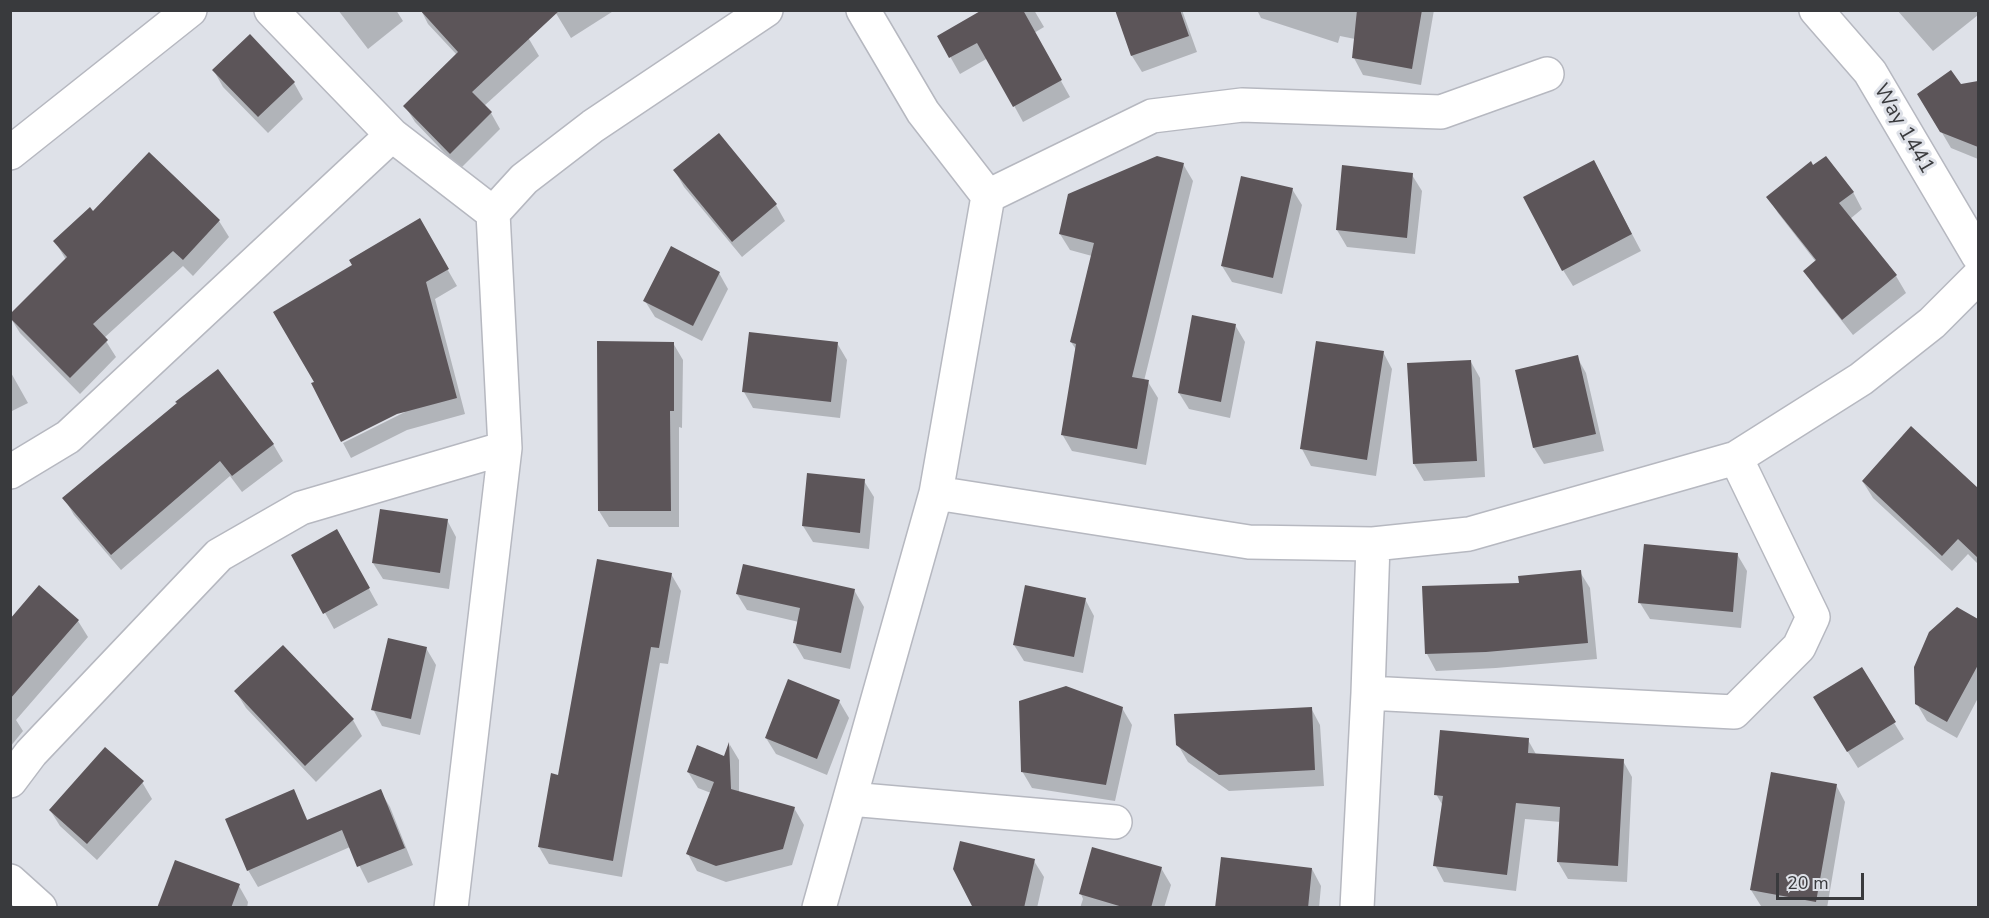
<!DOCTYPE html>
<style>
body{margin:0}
#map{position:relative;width:1989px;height:918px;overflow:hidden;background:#dee1e8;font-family:"Nunito Sans",sans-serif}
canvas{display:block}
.frame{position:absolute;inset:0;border:12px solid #393a3d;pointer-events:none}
.scale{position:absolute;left:1776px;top:873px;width:88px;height:27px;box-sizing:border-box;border:3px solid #393a3d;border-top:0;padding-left:8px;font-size:18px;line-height:21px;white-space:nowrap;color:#393a3d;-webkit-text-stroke:4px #dee1e8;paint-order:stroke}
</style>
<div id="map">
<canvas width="1989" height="918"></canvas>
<div class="frame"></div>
<div class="scale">20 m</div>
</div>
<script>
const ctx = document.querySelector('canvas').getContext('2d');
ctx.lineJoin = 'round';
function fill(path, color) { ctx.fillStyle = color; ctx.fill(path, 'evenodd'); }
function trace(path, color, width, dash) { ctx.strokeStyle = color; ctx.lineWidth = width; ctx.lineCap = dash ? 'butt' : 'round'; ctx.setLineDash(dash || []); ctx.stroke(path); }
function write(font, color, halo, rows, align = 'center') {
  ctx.font = font + ' "Nunito Sans",sans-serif'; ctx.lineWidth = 6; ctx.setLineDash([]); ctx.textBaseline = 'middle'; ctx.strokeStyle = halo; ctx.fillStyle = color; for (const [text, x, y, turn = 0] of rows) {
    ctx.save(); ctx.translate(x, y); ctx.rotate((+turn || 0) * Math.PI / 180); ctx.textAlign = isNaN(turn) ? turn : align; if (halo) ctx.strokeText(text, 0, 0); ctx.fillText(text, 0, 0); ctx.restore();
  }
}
fill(new Path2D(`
 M338,10H396L403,21L368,49Z
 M421,10H503L529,39L539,56L484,106L491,113L500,129L460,169L415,122L405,106L457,55L428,24Z
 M554,10H615L571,38Z
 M986,10H1034L1044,27L1034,33L1070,97L1023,122L988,58L960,74L939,37Z
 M1116,10H1182L1197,52L1142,72L1132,56Z
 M1257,10H1434L1421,85L1363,75L1354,58L1355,39L1340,36L1338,43L1261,18Z
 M1897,10H1978V15L1933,51Z
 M214,71L294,83L303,99L268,133L223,87Z
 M1978,83V159L1951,148L1919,94Z
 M1183,164L1193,181L1144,381L1148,382L1158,398L1146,465L1072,451L1062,434L1077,351L1071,342L1092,256L1070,250L1060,234Z
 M675,171L776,205L785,221L742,257L684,187Z
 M1412,175L1422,191L1415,254L1347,247L1337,230Z
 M1603,179L1641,251L1573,286L1563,270Z
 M1292,189L1302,205L1282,294L1232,282L1222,266Z
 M1853,192L1862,209L1850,219L1896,276L1906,293L1853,335L1815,287L1805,271L1816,262L1778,213L1768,197Z
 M93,213L219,221L229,237L193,276L183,266L104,338L116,357L80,394L20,333L10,317L66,260L55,241Z
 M419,220L457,286L435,299L465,414L407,430L351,458L343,443L405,412L354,266Z
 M719,273L728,289L702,341L655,317L645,301Z
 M1235,325L1245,342L1230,418L1189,409L1179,393Z
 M673,343L683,360L682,428L679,427V527H609L599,511Z
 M837,343L847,360L840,418L753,408L744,392Z
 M1383,352L1392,369L1376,476L1311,466L1302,449Z
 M1577,357L1586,373L1604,451L1544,464L1534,448L1516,371Z
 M1471,362L1480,378L1485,477L1424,481L1414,464L1409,365Z
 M10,371L28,403L10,412Z
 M1912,429L1978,490V564L1968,554L1952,571L1873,498L1863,482Z
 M273,444L283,461L242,492L230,476L121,570L74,515L64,498Z
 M864,481L874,497L869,549L813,542L803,526Z
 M447,520L456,537L449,589L383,579L373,563Z
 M337,531L378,605L334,629L293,555Z
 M1737,554L1747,571L1741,628L1650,619L1640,603Z
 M1580,572L1590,588L1597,659L1496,668L1436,671L1427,654L1423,588L1520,584Z
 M671,574L681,591L668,664L660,663L622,877L549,864L539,847Z
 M40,587L78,621L88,637L16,720L23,731L10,747V621Z
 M854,590L864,607L850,669L804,659L794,642L799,622L747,610L737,594Z
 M1085,599L1094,616L1083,673L1024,661L1014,645Z
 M1958,609L1978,621V698L1957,738L1927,721L1917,704Z
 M426,648L436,665L420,735L382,726L373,709Z
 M1861,669L1904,739L1858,768L1824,714Z
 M236,692L353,720L362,736L316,782L246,708Z
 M839,701L849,718L827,775L776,754L766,738Z
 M1122,708L1132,725L1115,801L1032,788L1022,771Z
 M1311,708L1320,725L1324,786L1229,791L1188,762L1178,745Z
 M1528,740L1537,756L1623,761L1632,777L1627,882L1568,879L1558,862L1561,822L1525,819L1516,891L1444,882L1435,865L1443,806L1436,794Z
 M730,745L739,760V792L794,808L804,825L792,865L726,882L697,871L688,854L711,793L698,788L688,772L724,758Z
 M142,782L152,799L97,860L60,826L50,810Z
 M1836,785L1845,802L1827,908L1761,906L1751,890Z
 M293,791L308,821L380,791L390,807L413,865L368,883L350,847L258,887L248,870Z
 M1034,861L1044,877L1037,908H975Z
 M1161,868L1171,885L1164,908H1080L1083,899L1081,894Z
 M1312,869L1321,886L1319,908H1217Z
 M239,886L248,902L247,908H159Z`), '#0003');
fill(new Path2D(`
 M420,10H560L472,92L492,112L450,154L403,106L458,52Z
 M982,10H1023L1062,80L1013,107L977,43L949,58L937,36Z
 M1115,10H1180L1189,36L1131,56Z
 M1357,10H1422L1412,69L1352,58Z
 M250,34L295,82L258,117L212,70Z
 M1951,70L1961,84L1978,81V147L1940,132L1917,94Z
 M719,133L777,204L732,242L673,170Z
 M149,152L220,220L183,260L173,251L93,324L108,340L70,378L10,318V314L67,257L53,241L90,207L93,211Z
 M1157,156L1184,163L1132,377L1149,380L1137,449L1061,435L1076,344L1070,342L1094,243L1059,234L1068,194Z
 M1826,156L1854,192L1839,203L1897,275L1842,320L1803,271L1816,260L1766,197L1811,161L1813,165Z
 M1594,160L1632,234L1562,271L1523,197Z
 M1342,165L1413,173L1407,238L1336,230Z
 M1241,176L1293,188L1273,278L1221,266Z
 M420,218L449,269L426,282L457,398L397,414L341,442L311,383L314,382L273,312L352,265L349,260Z
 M671,246L720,272L693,326L643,301Z
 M1192,315L1236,324L1221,402L1178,393Z
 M749,332L838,342L831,402L742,392Z
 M597,341L674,342V411H670L671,511H598Z
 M1316,341L1384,351L1367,460L1300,449Z
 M1578,355L1596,434L1533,448L1515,370Z
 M1471,360L1477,461L1413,464L1407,363Z
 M218,369L274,444L232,476L220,461L111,555L62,498L177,403L175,402Z
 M1911,426L1978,488V558L1958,539L1942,556L1862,481Z
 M807,473L865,479L860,533L802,526Z
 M380,509L448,519L440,573L372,563Z
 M337,529L370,588L323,614L291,555Z
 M1644,544L1738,553L1733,612L1638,603Z
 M597,559L672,573L659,648L651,647L613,861L538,847L551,773L558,775Z
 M743,564L855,589L841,653L793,643L800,608L736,594Z
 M1581,570L1588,643L1486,652L1425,654L1422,586L1519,583L1518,576Z
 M39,585L79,620L10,699V619Z
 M1025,585L1086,598L1074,657L1013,645Z
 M1957,607L1978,619V665L1947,722L1915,704L1914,667L1929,632Z
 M388,638L427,647L411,719L371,710Z
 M283,645L354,719L305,766L234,691Z
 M1862,667L1896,722L1847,752L1813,697Z
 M788,679L840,700L817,759L765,738Z
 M1066,686L1123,707L1106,785L1021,772L1019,701Z
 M1312,707L1315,770L1219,775L1176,745L1174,714Z
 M1440,730L1529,738L1528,753L1624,759L1618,866L1557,862L1560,807L1516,803L1507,875L1433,866L1443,796L1434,795Z
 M729,742L731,789L795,807L783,849L716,866L686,854L714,782L687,772L697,745L724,756Z
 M105,747L144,781L87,844L49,810Z
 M1771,772L1837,784L1816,902L1750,890Z
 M294,789L307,820L381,789L405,848L357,867L342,830L247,871L225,819Z
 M960,841L1035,859L1024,908H973L953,869Z
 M1092,847L1162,867L1151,908H1126L1079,894Z
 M1221,857L1312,868L1308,908H1215Z
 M175,860L240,884L231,908H157Z`), '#5c5559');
const minor = new Path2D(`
 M271,10L392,135L493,213
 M863,10L923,112L988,196
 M1816,10L1870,72L1978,255
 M10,153L190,10
 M10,472L68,437L392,135
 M936,493L1249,542L1373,544L1469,534L1736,458L1861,379L1932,323L1978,277
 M1368,693L1734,712L1799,647L1813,617L1736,458
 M10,781L31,753L219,555L301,508L505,448
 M850,799L1115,822
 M10,881L40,908
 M451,908L505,448L493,213L524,179L593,126L766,10
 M819,908L936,493L988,196L1152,116L1242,105L1441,112L1547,74
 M1357,908L1368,693L1373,544`);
trace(minor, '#b6b8c0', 36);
trace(minor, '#fff', 33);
write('21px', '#393a3d', '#dee1e8', [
 ["Way 1441",1903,129,60]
]);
</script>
